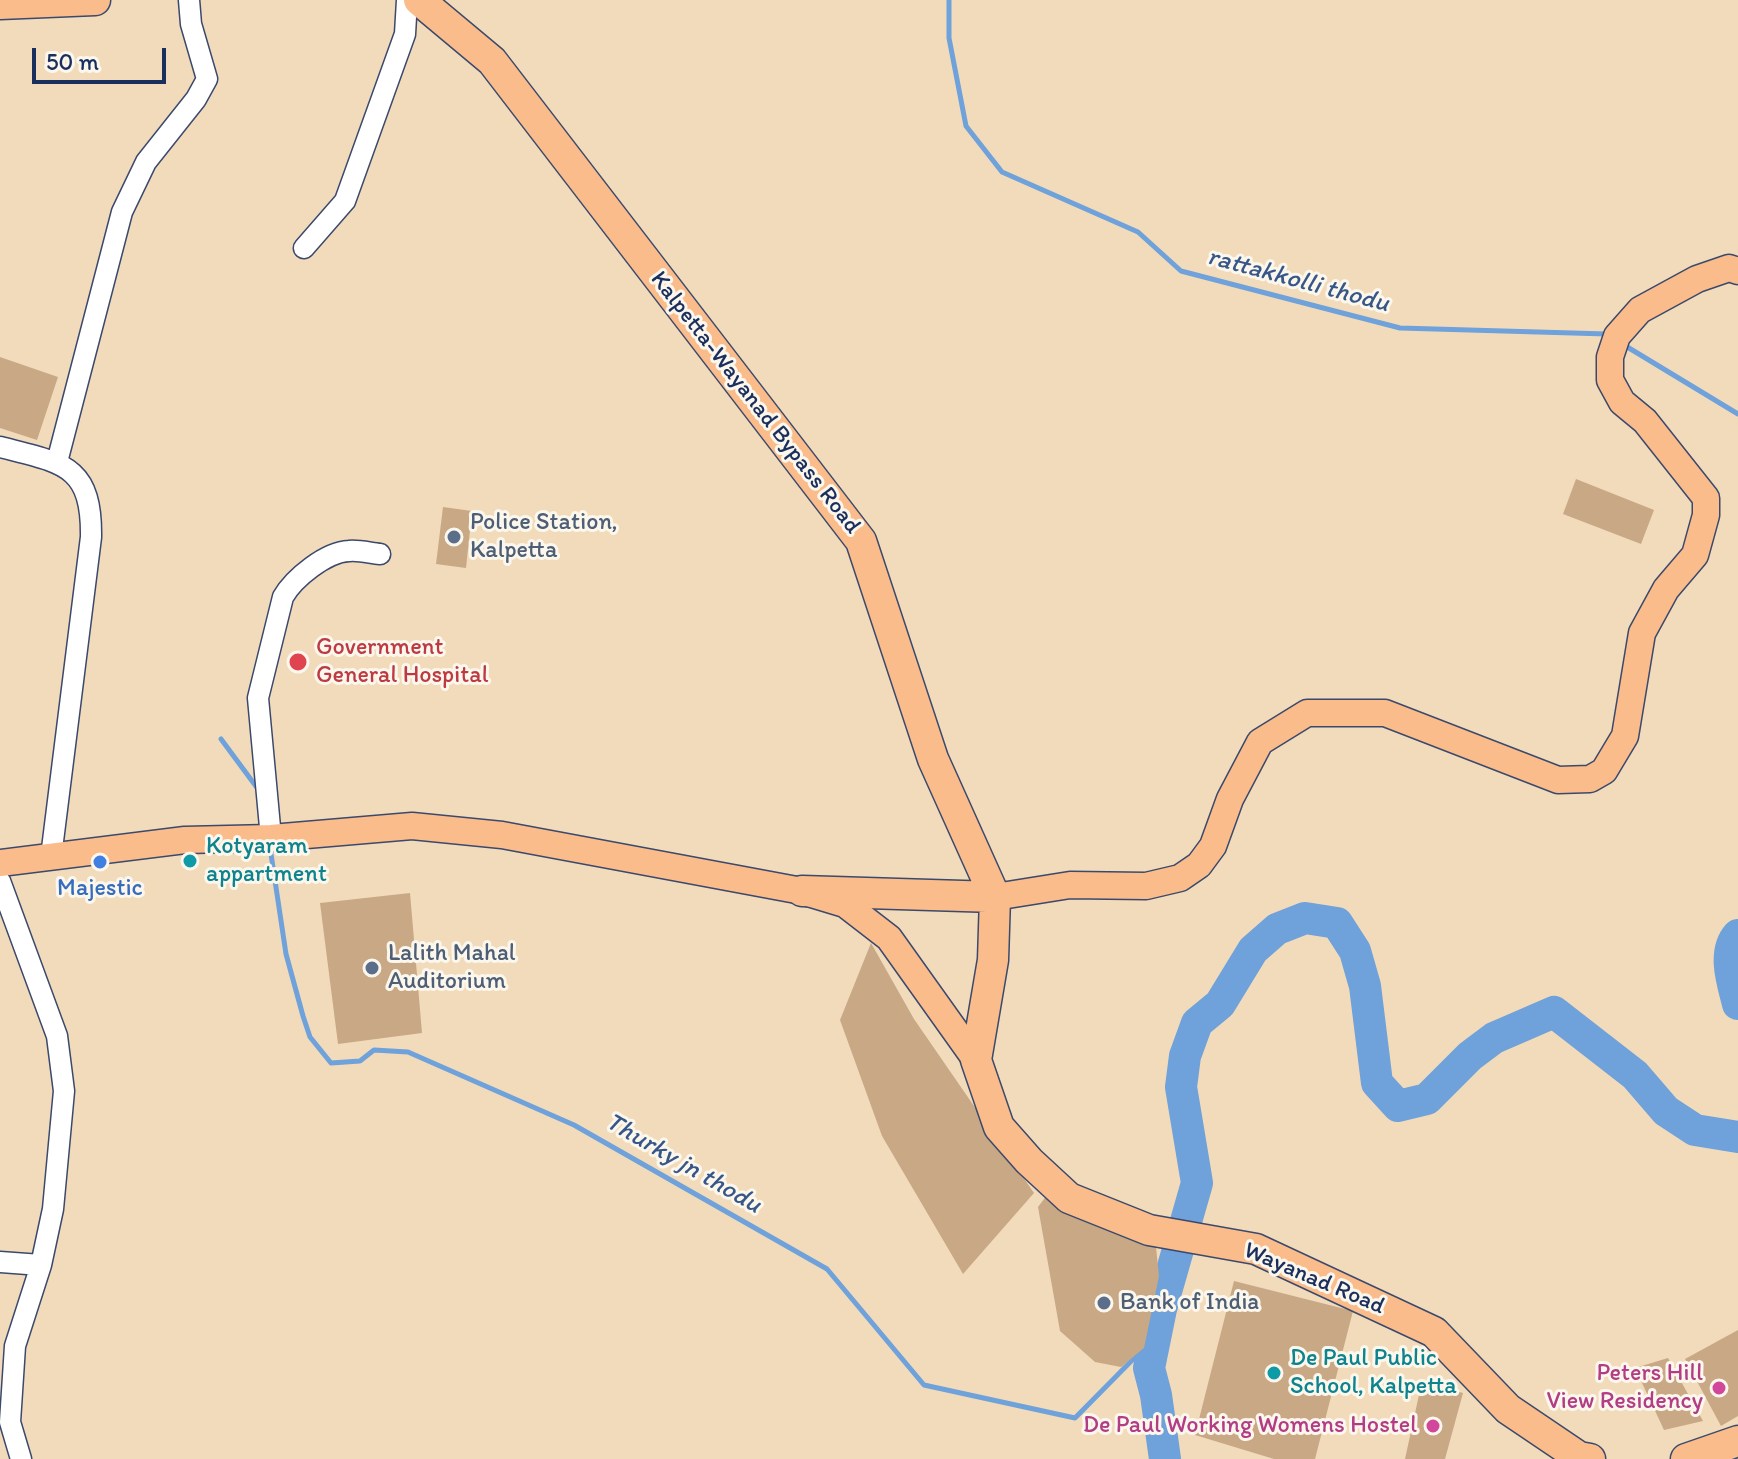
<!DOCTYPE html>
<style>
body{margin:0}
#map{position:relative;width:1738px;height:1459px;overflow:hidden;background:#f2dbbb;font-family:Itim,sans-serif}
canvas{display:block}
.scale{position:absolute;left:32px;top:48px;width:134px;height:36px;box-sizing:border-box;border:4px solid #1b2f5e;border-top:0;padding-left:10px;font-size:24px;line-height:28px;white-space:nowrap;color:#1b2f5e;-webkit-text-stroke:6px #fbf7ec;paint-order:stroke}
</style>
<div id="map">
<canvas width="1738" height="1459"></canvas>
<div class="scale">50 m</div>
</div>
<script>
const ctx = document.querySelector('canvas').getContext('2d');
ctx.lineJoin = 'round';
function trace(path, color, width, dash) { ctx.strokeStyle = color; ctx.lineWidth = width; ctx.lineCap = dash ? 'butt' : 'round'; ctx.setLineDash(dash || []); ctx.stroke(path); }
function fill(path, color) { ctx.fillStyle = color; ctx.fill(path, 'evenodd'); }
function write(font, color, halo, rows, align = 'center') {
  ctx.font = font + ' Itim,sans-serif'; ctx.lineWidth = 6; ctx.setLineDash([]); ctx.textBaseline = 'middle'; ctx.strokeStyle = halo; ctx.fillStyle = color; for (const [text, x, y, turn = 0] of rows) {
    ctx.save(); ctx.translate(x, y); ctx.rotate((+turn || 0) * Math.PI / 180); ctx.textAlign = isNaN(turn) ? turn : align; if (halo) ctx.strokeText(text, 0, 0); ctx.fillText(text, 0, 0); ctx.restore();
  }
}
trace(new Path2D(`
 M949,0V38L966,126L1002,172L1138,232L1181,271L1400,328L1607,334
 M1624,345L1738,414
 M221,739L258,789
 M271,854L286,954L303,1016L310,1037L331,1063L360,1061L374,1050L408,1052L574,1125L827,1269L924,1385L1075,1418L1155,1337`), '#6fa1da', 5);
trace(new Path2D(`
 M1738,935C1722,953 1733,984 1738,1004
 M1165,1459L1156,1395L1149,1368L1161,1309L1197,1183L1181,1087L1185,1056L1197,1023L1220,1004L1253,950L1277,929L1305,918L1337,923L1355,951L1365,986L1377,1083L1398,1106L1427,1099L1470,1056L1494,1038L1554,1012L1635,1075L1666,1111L1695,1130L1738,1137`), '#6fa1da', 32);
fill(new Path2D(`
 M0,357L58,377L37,440L0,428Z
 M1576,479L1654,510L1641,544L1563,514Z
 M443,507L472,511L466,568L436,564Z
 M410,893L422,1033L338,1044L320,903Z
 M871,943L914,1019L1034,1193L963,1274L882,1136L840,1020Z
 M1047,1195L1156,1247L1159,1276L1144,1348L1121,1367L1095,1362L1060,1331L1038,1207Z
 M1234,1281L1353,1311L1315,1459H1274L1195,1435Z
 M1738,1330V1416L1721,1426L1685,1359Z
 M1668,1358L1703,1421L1664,1430L1635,1368Z
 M1422,1381L1463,1393L1445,1459H1405Z`), '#c9a886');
const minor = new Path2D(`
 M304,248L345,201L405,34L407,0
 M0,447C62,463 92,464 91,537L51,857
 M57,462L122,212L146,162L196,99L207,79L191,24L189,0
 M271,838L258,698L283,597C294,578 326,552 349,551C359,550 370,553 380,554
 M0,881L57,1036L64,1091L53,1209L41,1265L15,1346L10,1422L21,1459
 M0,1262L41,1265`);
const major = new Path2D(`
 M0,863L185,840L271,838L412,826L502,835L802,891L845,904L889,938L976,1060
 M995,897L1070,885L1146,886L1180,878L1199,865L1213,846L1230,799L1260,742L1307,713H1385L1558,780L1590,779L1604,771L1625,736L1642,633L1666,589L1695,555L1706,515V498L1645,421L1622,402L1610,380V357L1617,336L1640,310L1697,279L1729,268L1738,271`);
const highway = new Path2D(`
 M419,0L492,61L861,541L933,759L995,897L993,960L976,1060L999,1127L1029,1161L1069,1198L1149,1230L1256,1249L1434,1332L1508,1409L1579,1457L1590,1459
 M0,4L95,0
 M802,891L995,897
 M1686,1459L1738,1441`);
trace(minor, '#3b496c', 23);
trace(major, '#3b496c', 29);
trace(highway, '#3b496c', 33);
trace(minor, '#fff', 20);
trace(major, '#f9bc8a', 26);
trace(highway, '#f9bc8a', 30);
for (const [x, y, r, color] of [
 [454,537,8,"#5c6f8a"],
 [298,662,10,"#e0444e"],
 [190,861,8,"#0f9aa8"],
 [100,862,8,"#3f7fe0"],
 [372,968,8,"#5c6f8a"],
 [1104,1303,8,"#5c6f8a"],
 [1274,1373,8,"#0f9aa8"],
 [1719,1388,8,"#d1479c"],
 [1433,1426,8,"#d1479c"]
]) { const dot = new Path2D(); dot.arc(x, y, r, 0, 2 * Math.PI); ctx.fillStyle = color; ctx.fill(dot); trace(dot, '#fbf7ec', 3); }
write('24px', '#1b2f5e', '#fbf7ec', [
 ["Kalpetta-Wayanad Bypass Road",755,403,52],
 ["Wayanad Road",1314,1279,23]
]);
write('24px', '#4e5e75', '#fbf7ec', [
 ["Police Station,",470,523],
 ["Kalpetta",470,551],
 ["Lalith Mahal",388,954],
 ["Auditorium",388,982],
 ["Bank of India",1120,1303]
], 'left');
write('24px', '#be3a42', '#fbf7ec', [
 ["Government",316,648],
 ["General Hospital",316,676]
], 'left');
write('24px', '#0d838f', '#fbf7ec', [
 ["Kotyaram",206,847],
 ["appartment",206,875],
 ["De Paul Public",1290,1359],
 ["School, Kalpetta",1290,1387]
], 'left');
write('24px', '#366cbe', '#fbf7ec', [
 ["Majestic",100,889]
]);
write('24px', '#b23c85', '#fbf7ec', [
 ["Peters Hill",1703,1374],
 ["View Residency",1703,1402],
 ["De Paul Working Womens Hostel",1417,1426]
], 'right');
write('italic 26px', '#385789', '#fbf7ec', [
 ["rattakkolli thodu",1298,281,15],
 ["Thurky jn thodu",683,1164,30]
]);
</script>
